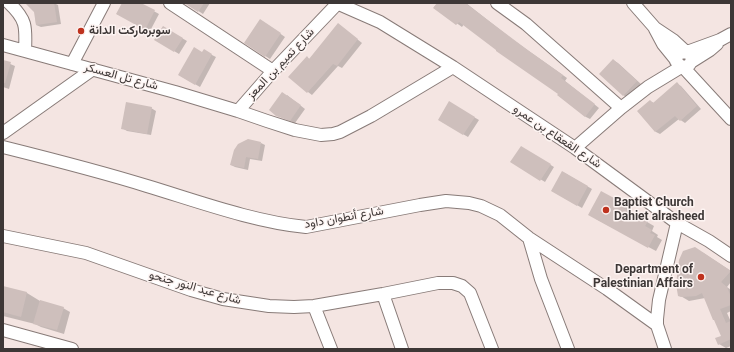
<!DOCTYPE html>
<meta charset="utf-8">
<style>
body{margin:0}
#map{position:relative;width:734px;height:352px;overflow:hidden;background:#f4e5e2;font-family:Roboto,sans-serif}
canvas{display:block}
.frame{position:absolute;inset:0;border:4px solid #3d3736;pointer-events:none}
</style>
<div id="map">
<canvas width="734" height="352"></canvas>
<div class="frame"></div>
</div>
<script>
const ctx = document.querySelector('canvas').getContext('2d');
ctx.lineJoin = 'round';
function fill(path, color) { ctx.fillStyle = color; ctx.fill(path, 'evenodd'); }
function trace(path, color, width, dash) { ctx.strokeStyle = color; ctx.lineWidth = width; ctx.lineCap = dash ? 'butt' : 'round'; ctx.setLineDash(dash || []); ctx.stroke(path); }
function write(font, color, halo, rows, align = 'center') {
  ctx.font = font + ' Roboto,Vazirmatn,sans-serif'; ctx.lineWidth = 3; ctx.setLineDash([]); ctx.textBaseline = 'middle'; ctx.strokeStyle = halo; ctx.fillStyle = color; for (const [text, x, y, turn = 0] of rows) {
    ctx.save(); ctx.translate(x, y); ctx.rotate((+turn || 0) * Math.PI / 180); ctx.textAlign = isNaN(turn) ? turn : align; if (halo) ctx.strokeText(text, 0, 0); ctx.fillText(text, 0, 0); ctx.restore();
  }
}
fill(new Path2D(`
 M26,3H54L58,5L61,24L41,27L36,25L35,12Z
 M123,3H139L159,14L150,31L117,14Z
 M186,3H210L203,14Z
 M438,3H466L512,39L567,78L565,81L599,108L590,119L586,117L558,95L559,94L498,50L464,24L462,27L434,7Z
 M265,23L285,37L270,59L245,43Z
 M163,27L187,41L179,54L156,40Z
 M342,27L362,43L342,68L338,66L312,95L308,92L307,58L310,59Z
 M204,51L216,57L200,87L179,75Z
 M613,60L618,63L641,84L628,98L623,95Z
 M3,61L15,66L9,89L3,87Z
 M677,84L681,86L701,109L685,123L679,119L660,134L656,132L638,111L650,101L654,103Z
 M287,95L305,109L295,123L277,115Z
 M450,103L479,120L468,137L439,120Z
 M151,108L156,111L151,135L127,131L122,128Z
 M261,143L265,145L262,161L250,159L248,170L235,167L231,165Z
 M521,147L554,167L545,182L512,162Z
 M563,172L592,189L582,208L552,191Z
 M601,192L631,209L630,212L654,226L652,231L658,235L657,237L662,240L656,251L596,219Z
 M702,252L731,271V282L727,287L731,290V311L727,313L731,322V346L726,348L719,344L722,336L705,298L689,301L679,295Z
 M3,287L27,293L40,301L63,308L70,312L64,334L41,327L35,324L3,316Z`), '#0003');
fill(new Path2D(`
 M25,3H54L57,22L36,25L34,12Z
 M122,3H141L155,10L145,30L116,14Z
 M184,3H204L198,12Z
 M437,3H465L529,51L563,75L561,78L595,104L585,117L557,95L558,94L496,51V50L459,22L456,25L433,8Z
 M260,19L281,33L265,57L244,43Z
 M338,23L358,39L337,66L333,64L307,93L288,77L307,56L309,59Z
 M163,26L183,38L174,52L154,40Z
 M194,47L202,52L204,49L212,54L195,85L178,75Z
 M613,59L637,81L623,96L599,74Z
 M3,60L11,62L5,83H3Z
 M677,82L697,106L680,121L675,116L655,132L637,111L650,100L653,103Z
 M282,92L301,105L290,121L276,116L269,110Z
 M449,101L475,117L463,135L438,120Z
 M126,102L152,107L147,134L121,129Z
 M248,139L261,142L258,159L246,157L244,168L230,165L234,150L238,144Z
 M521,146L551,164L540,181L510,162Z
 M562,171L588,186L577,206L551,191Z
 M601,191L625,204L623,208L648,221L645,226L652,230L650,233L655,235L648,248L588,215Z
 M695,247L731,271L721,282L727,287L731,297V305L720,309L726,323L731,321V339L718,345L715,338L721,336L714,320H713L702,293L696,296L681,297L678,296L676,284L679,260L683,251Z
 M3,286L27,292L21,317L3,312Z
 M40,300L64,307L57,330L33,324Z`), '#cebfbc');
const minor = new Path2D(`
 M9,3C27,20 26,27 25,51
 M170,3L273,71
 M497,3L526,24L621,108
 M633,3L655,28L673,40L686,52
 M339,4L380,22L453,67L575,148L677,223L709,241L731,256
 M655,29L663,44L676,60
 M3,45L175,92L238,111L267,121L295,130L321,135L333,134L340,132L371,116L453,67
 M687,52C693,56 693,61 688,66L681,67L676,61L677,56L679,53L687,52L720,40L731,34
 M691,62L710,50L717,44
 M72,64L104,3
 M684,68L731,119
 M238,111L273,71L337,4
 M3,133L93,69
 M3,147C51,159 99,171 147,186C197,201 254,222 306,227L420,205L446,201L469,203L481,206L500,215L529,238L607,289L657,325
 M575,148L621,108L648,87L681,67
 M3,236L86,253L191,290L223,299L269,306L294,307L314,306L383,294L438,283H453L462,286L470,293L492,349
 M529,238L541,279L568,349
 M383,294L402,349
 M314,306L331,349
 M3,330L72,349
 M665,349L657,325V319L659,300L677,223`);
trace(minor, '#887b78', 14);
trace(minor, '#fff', 12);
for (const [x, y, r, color] of [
 [81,31,4,"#be321e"],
 [606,210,4,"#be321e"],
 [701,277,4,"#be321e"]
]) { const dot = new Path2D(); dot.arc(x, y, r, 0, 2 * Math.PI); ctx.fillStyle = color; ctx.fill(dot); trace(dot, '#fdf4f2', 1.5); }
write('bold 12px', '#3d3736', '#fdf4f2', [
 ["سوبرماركت الدانة",89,31],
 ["Baptist Church",614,203],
 ["Dahiet alrasheed",614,217],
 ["Department of",693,270,"right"],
 ["Palestinian Affairs",693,284,"right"]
], 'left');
write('12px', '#3d3736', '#fdf4f2', [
 ["شارع تميم بن المعز",281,64,-47],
 ["شارع تل العسكر",121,77,15],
 ["شارع القعقاع بن عمرو",557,137,34],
 ["شارع أنطوان داود",344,218,-10],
 ["شارع عبد النور جنحو",195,288,16]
]);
</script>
